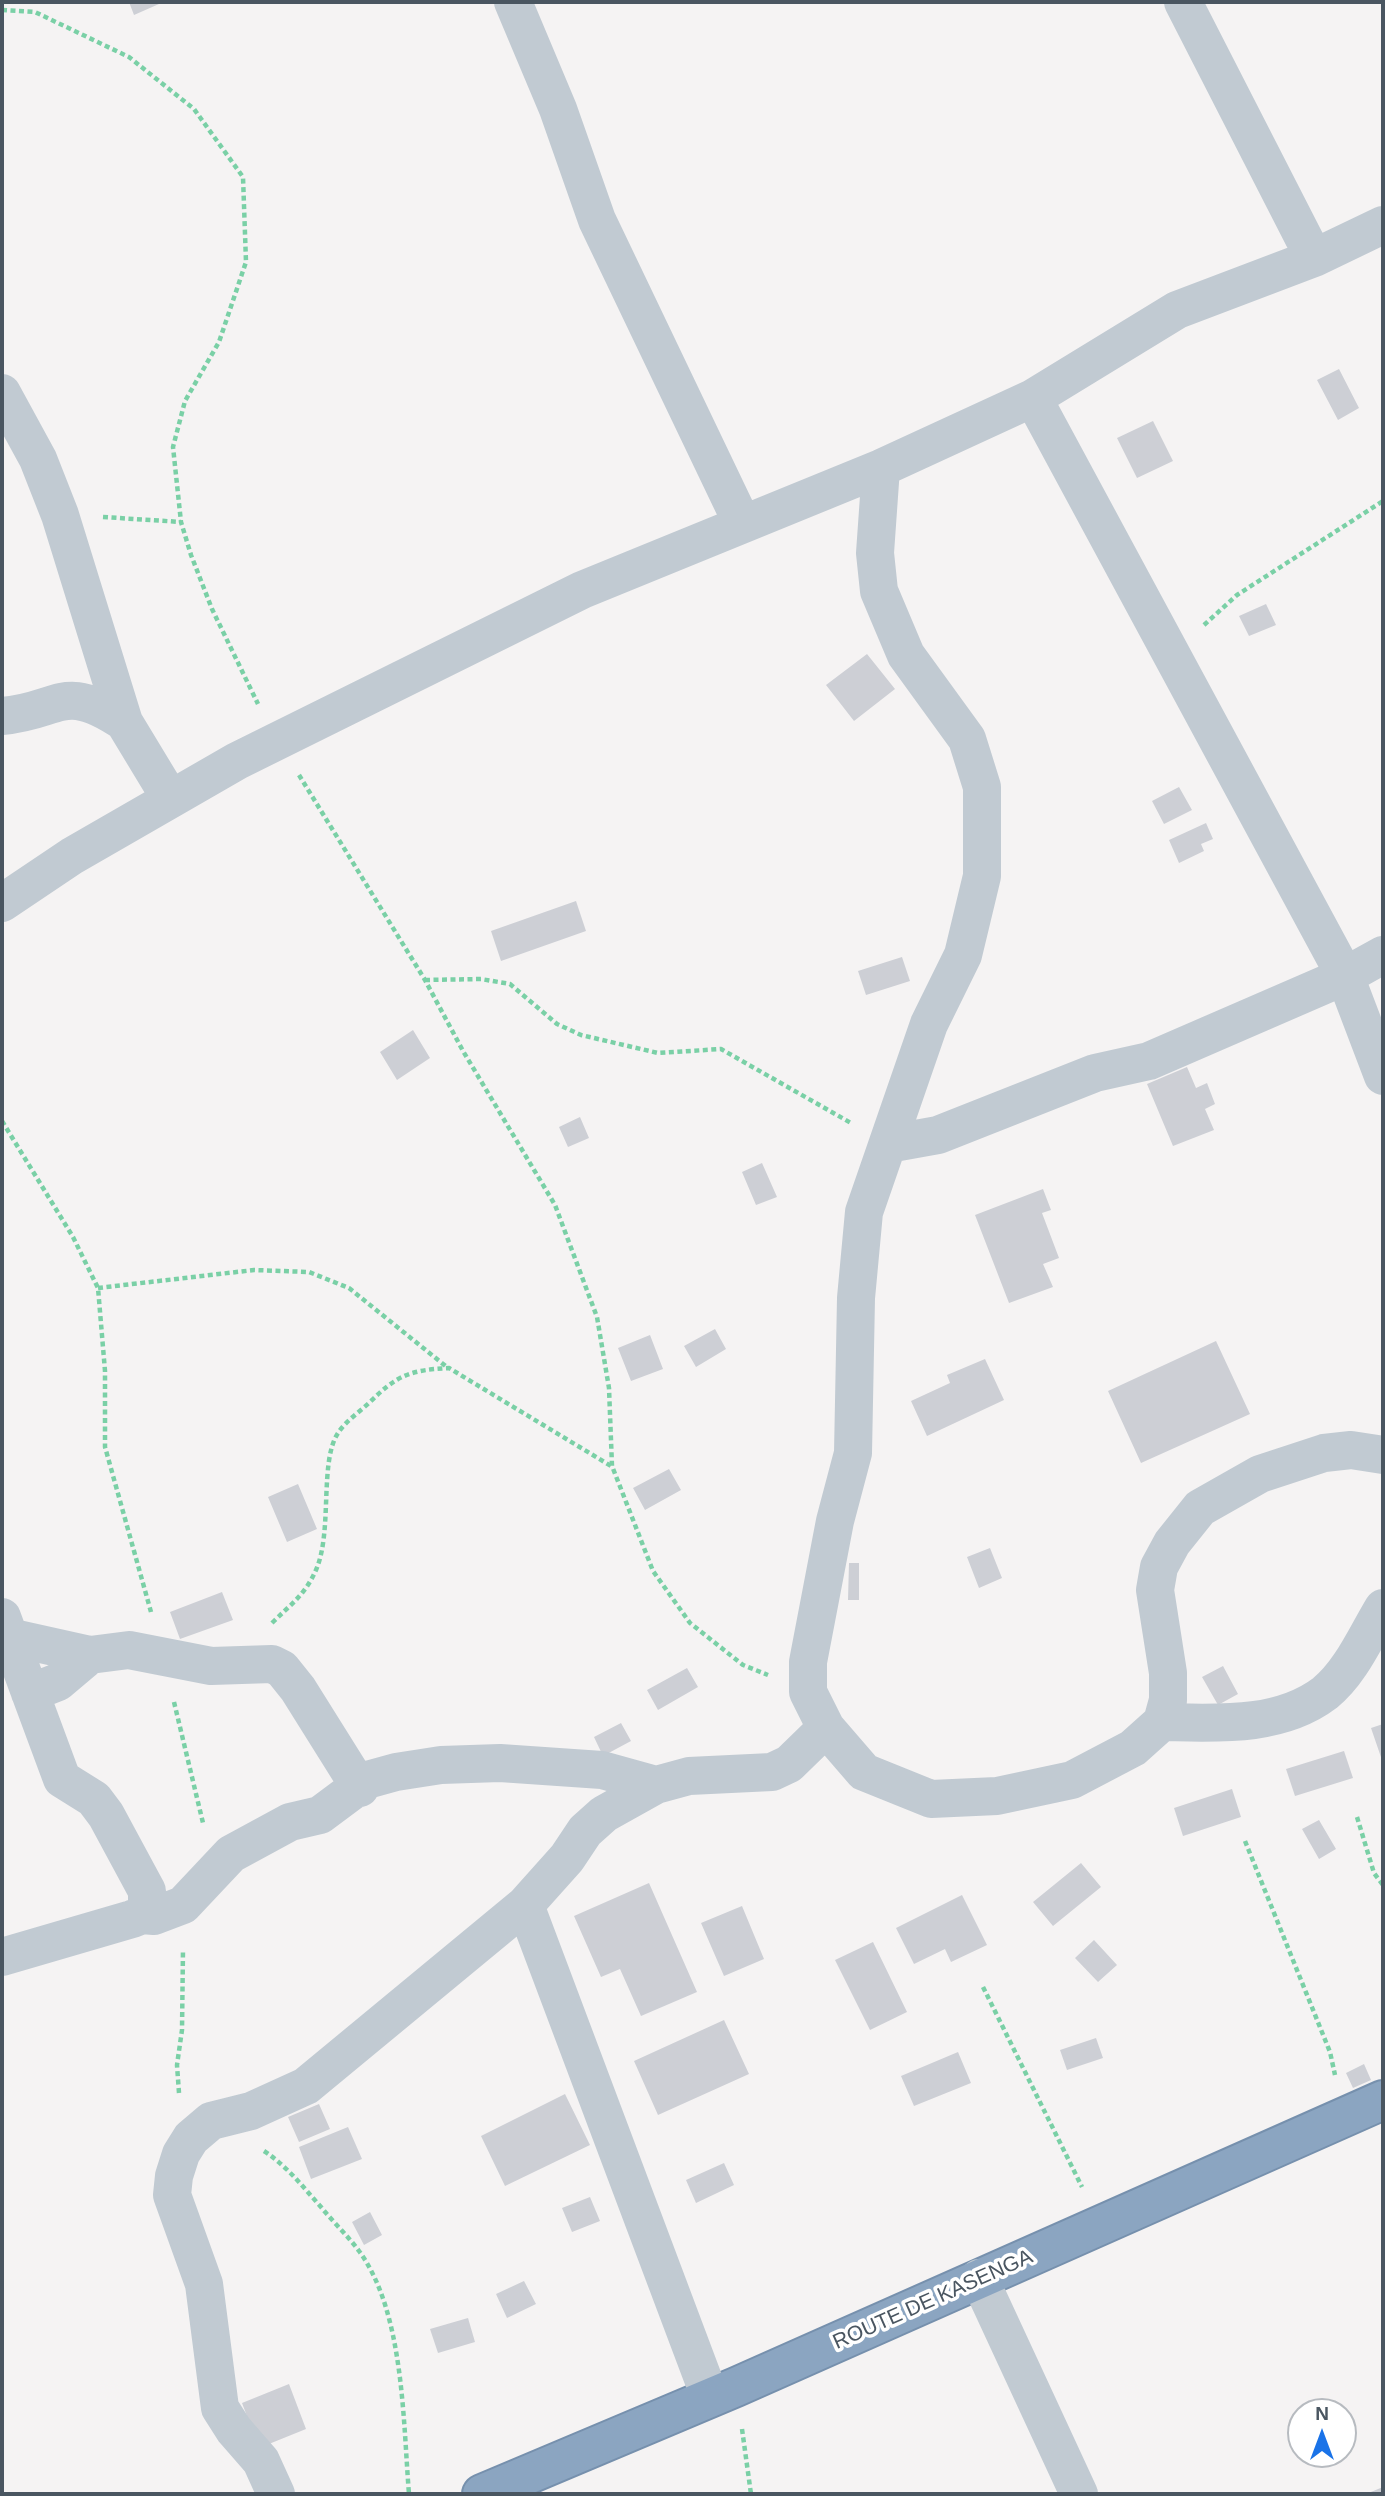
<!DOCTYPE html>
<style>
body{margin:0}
#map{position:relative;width:1385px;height:2496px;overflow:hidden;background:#f5f3f3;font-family:Arial,sans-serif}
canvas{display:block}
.frame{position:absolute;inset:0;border:4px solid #4a5661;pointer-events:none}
.north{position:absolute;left:1287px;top:2398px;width:70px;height:70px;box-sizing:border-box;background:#fff;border:2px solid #b7bbc0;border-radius:50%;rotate:0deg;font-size:19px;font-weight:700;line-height:28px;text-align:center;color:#4a5661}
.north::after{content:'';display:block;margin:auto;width:24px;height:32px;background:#1a73e8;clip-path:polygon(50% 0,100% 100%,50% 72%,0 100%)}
</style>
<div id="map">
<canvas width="1385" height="2496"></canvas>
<div class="frame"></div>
<div class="north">N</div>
</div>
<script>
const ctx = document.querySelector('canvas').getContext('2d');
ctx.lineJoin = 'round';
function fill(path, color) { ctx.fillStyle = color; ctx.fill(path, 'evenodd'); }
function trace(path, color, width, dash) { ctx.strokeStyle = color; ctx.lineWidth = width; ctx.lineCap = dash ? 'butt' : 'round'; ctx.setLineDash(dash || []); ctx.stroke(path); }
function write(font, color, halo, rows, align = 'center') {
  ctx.font = font + ' Arial,sans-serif'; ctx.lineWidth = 7; ctx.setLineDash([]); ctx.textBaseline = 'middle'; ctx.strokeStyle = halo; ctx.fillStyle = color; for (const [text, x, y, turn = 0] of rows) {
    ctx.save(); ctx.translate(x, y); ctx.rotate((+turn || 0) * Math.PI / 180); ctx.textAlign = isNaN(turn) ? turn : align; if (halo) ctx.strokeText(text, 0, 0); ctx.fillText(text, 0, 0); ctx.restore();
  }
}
fill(new Path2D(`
 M129,2H159V4L134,15Z
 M1339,369L1359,408L1338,420L1317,380Z
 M1153,421L1173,461L1137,478L1117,438Z
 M1266,604L1276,625L1249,636L1239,616Z
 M867,654L895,689L854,721L826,685Z
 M1179,787L1192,810L1164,824L1152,801Z
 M1206,823L1213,839L1201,844L1204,851L1179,863L1169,840Z
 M576,901L586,931L501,961L491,931Z
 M902,957L910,981L866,995L858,971Z
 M413,1030L430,1058L397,1080L380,1052Z
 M1187,1067L1196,1088L1207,1083L1215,1104L1205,1109L1214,1130L1173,1146L1147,1084Z
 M580,1117L589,1138L568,1147L559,1127Z
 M762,1163L777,1197L756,1205L742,1172Z
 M1043,1189L1051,1210L1042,1213L1059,1258L1043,1264L1053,1287L1009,1303L975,1215Z
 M715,1329L726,1349L696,1367L684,1346Z
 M650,1335L663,1369L631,1381L618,1348Z
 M1216,1341L1250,1414L1141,1463L1108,1391Z
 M985,1359L1004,1400L927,1436L911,1401L950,1383L947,1375Z
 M669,1469L681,1490L645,1510L633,1488Z
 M298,1484L317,1529L287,1542L268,1497Z
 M990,1548L1002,1578L979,1588L967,1557Z
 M849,1563H859V1600H848Z
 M222,1592L233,1620L180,1639L170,1612Z
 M1223,1666L1238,1694L1218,1705L1202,1677Z
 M687,1668L698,1687L658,1710L647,1690Z
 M621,1723L631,1741L603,1756L594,1737Z
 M1383,1724V1763L1371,1728Z
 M1344,1751L1353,1778L1295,1796L1286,1769Z
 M1232,1789L1241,1817L1183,1836L1174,1808Z
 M1319,1820L1336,1849L1319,1859L1302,1829Z
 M1081,1863L1101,1887L1053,1926L1033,1902Z
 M649,1883L697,1992L641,2016L620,1969L601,1977L574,1916Z
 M962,1895L987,1945L951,1962L945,1949L914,1964L896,1928Z
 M742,1906L764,1959L724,1976L701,1923Z
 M1094,1940L1117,1965L1098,1982L1075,1958Z
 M873,1942L907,2012L870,2030L835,1960Z
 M724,2020L749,2074L658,2115L634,2061Z
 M1096,2038L1103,2058L1067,2070L1060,2050Z
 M958,2052L971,2083L914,2106L901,2076Z
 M1364,2064L1371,2080L1353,2088L1346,2073Z
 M565,2094L590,2145L505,2186L481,2136Z
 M319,2104L330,2129L299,2142L288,2117Z
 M348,2127L362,2159L311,2179L299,2147Z
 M724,2163L734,2185L696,2203L686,2180Z
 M590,2197L600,2221L572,2232L562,2208Z
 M370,2212L382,2235L364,2245L352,2222Z
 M524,2281L536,2304L507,2318L496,2294Z
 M468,2318L475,2342L438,2353L430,2329Z
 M289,2384L306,2429L259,2448L242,2403Z
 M1383,2487V2494H1366Z`), '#cdcfd5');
const highway = new Path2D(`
 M482,2494L736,2387L1383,2100`);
trace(highway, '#7690ad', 42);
trace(new Path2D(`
 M2,10L35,12L129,57L194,109L243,177L246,262L219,342L185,401L173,447L181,522L191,555L212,609L258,704
 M103,517L181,522
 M1204,625L1237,595L1383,501
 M299,775L425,980L463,1051L555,1205L597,1317L609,1388L612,1466L653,1571L690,1623L743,1665L768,1675
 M425,980L481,979L510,984L557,1024L581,1035L658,1053L721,1049L851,1123
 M2,1121L73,1237L98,1288L105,1371V1447L151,1612
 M98,1288L254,1270L309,1272L349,1288L448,1368
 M272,1623C290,1605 305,1595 316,1570C333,1531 319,1462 338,1433C345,1422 359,1412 369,1403C397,1375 410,1370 449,1368L611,1466
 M174,1702L203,1823
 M1357,1817L1374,1873L1383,1885
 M1245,1841L1330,2052L1335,2075
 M983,1987L1082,2187
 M179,2093L177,2065L182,2030L183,1949
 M264,2151C287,2166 303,2187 321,2207C333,2222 348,2236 359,2251C404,2312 403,2421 409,2494
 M742,2429L751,2494`), '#7ad0a6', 4.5, [5, 3.5]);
trace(new Path2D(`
 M513,2L558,109L597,220L742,523
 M1183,2L1314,258
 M2,393L38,459L60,515L124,722L170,798
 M1033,398L1345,976L1383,1076
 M881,468L875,553L879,591L906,655L967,739L982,787V876L963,955L929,1024L864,1212L856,1298L853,1453L835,1521L808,1662V1692L826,1728L864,1772L931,1799L997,1796L1072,1780L1133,1748L1162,1722L1168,1700V1673L1155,1590L1159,1567L1172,1543L1200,1508L1260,1474L1324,1453L1351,1450L1383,1455
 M2,716C61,711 62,681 124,722
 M2,903L72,856L237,761L582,590L881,468L1033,398L1177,310L1314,258L1383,225
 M888,1144L938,1135L1095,1073L1149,1061L1345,976L1383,955
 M2,1617L62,1779L94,1799L106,1815L147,1891V1909L142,1915L132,1919L2,1957
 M9,1637L90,1655L129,1650L211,1666L272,1664L282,1669L298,1689L360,1788
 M30,1693L58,1682L90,1655
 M1162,1722C1215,1723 1279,1728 1325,1693C1351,1672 1366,1636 1383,1608
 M525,1905L710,2397
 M142,1915L154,1916L183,1905L231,1854L290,1822L320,1815L367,1780L396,1772L441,1765L500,1763L602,1770L656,1785
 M979,2278L1079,2494
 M276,2494L261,2461L234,2430L220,2408L204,2284L172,2195L174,2176L181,2154L191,2138L211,2121L251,2111L306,2086L525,1905L567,1858L585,1831L604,1814L656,1785L689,1776L772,1772L789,1764L826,1728`), '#c1cad2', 38);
trace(highway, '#8ba5c1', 38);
write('21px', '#4a5661', '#fff', [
 ["ROUTE DE KASENGA",933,2300,-24]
]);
</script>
